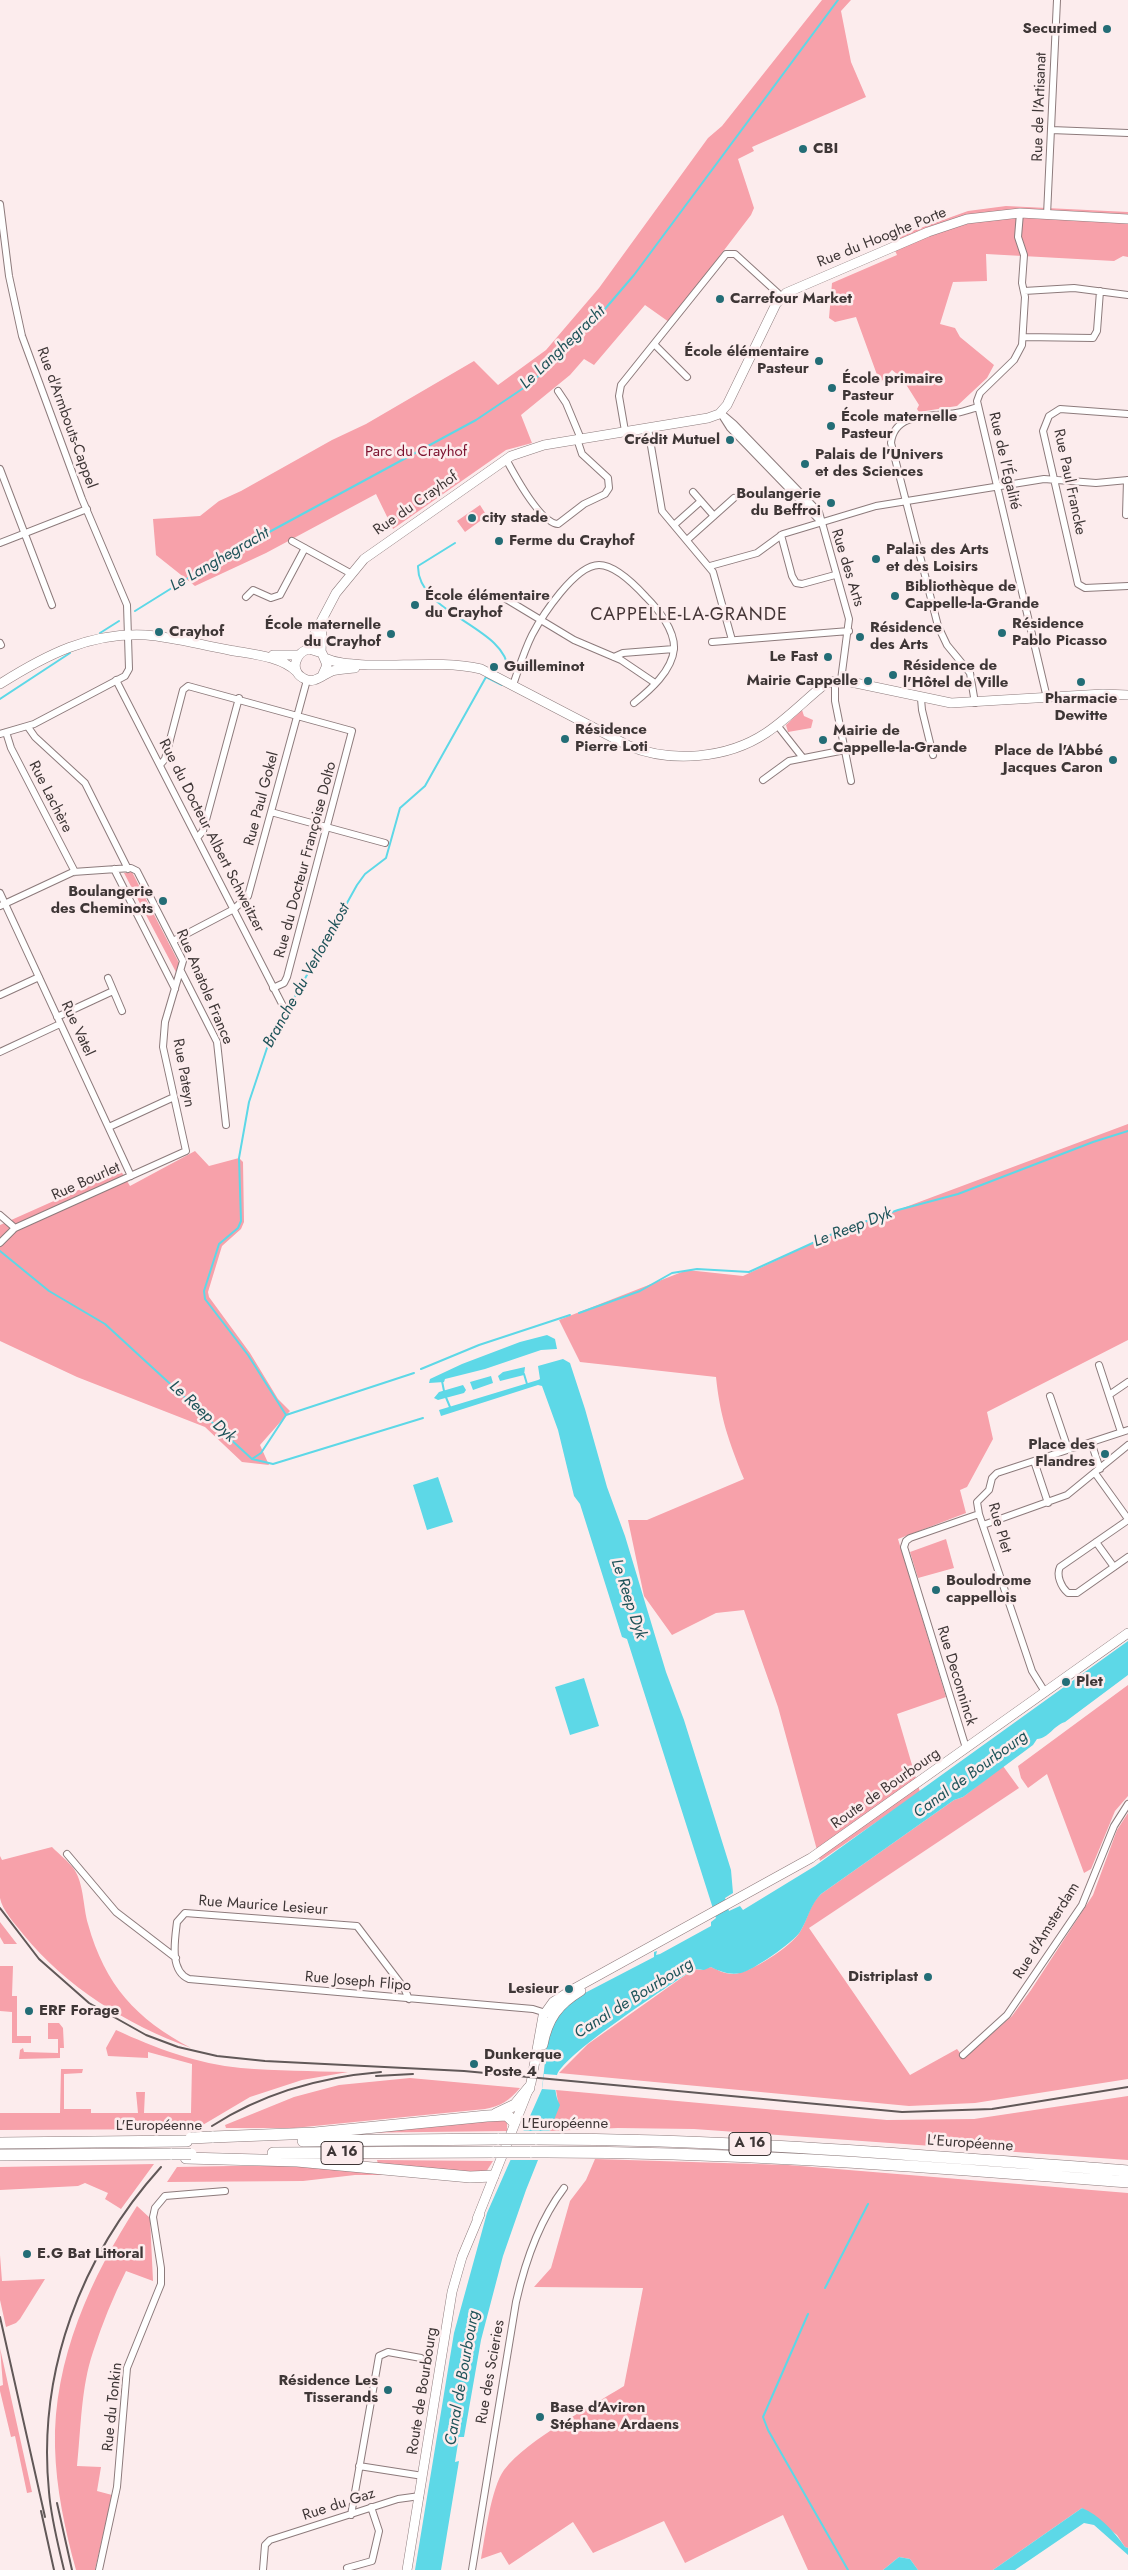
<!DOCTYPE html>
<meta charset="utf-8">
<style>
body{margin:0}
canvas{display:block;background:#fceced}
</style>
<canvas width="1128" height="2570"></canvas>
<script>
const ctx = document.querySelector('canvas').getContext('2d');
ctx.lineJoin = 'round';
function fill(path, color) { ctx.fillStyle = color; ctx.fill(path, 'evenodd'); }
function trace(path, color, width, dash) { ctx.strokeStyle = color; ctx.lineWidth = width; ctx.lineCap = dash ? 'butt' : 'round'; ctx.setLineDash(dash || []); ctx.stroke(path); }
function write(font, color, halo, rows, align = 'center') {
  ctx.font = font + ' Jost,sans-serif'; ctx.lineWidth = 5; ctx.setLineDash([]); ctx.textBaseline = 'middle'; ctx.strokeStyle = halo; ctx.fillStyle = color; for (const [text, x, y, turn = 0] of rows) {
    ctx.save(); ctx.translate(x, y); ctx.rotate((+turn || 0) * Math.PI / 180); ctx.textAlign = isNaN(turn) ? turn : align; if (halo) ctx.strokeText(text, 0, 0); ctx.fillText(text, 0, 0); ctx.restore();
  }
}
fill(new Path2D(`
 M822,0H851L841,11L851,62L866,97L752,147L754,151L738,159L754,208L751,215L669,322L645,305L594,365L584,359L570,375L521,415L532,443L506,450L393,529L376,494L266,553L195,586L156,555L153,519L200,516L219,501L241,491L332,440L366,424L474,361L498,385L546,350L599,288L708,138L722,126Z
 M1006,206L1128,212V257L1123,256L1114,261L986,254L987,281L953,282L940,324L955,328L960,337L994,365L987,378L957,406L919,412L917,409L919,405L902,378L892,370L880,383L856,317L835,322L829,318L832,283L897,255L890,239L968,211Z
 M480,505L487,516L465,532L457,521Z
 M802,710L804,716L813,720L811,728L788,732L786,725Z
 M132,872L179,963L177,974L124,873Z
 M1128,1124V1340L987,1412L993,1439L967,1487L960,1490L966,1513L898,1539L946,1697L897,1714L920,1792L820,1861L778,1707L744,1610L716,1613L672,1635L644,1596L628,1520H647L744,1479C729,1442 720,1417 716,1377L580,1362L559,1320L687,1270L743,1276L828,1236Z
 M195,1151L209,1166L239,1158L243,1162L244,1222L241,1229L222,1246L208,1292L209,1297L250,1353L278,1399L290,1411L260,1445L269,1465L242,1462L205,1427L77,1377L0,1341V1225L121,1171L130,1186Z
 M946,1539L954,1568L918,1578L910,1552Z
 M1128,1685V1796L1115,1811L1091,1869L1084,1873L1047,1774L1028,1788L1021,1778L1018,1766Z
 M1003,1766L1019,1788L809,1928L910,2075L957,2049L964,2058L1012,2016L1031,1990L1093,1895L1117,1830L1128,1813V2079L975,2103L909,2106L559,2073L588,2044L694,1969L701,1970L711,1967C718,1970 724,1974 733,1974C749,1974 792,1946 800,1932C808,1919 809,1905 821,1894L954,1800L963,1797Z
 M52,1847C59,1854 68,1861 74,1869C84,1884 83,1907 88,1924C105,1985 136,2019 191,2048C126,2024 67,1988 23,1934C15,1924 2,1910 0,1898C0,1886 0,1869 0,1856L2,1860Z
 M0,1922L17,1944H4L0,1937Z
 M0,1966H13L12,1996H17V2036H31V2043H12V2012L0,2011Z
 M48,2023H59L63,2028L64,2048H60V2058L19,2059L20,2050L23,2048L24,2052L58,2053V2039H48Z
 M116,2030C155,2048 198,2064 241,2068C276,2071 312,2071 348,2072L302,2080L250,2097L196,2129L0,2130V2113H60L61,2069H83L82,2073L64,2074V2109H91V2113H138L136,2092H145L144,2113H191L192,2064L148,2052V2058L108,2056L106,2048Z
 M410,2078L520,2088C509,2101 501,2106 485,2109L294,2128H226L225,2125L294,2097L339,2085Z
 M556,2090L887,2120L974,2119L1128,2096V2160L694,2129L618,2128L549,2131L558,2102Z
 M507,2119V2131L342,2133Z
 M595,2159L788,2165L1128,2193V2548L1125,2547L1117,2535L1082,2508L993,2570H918L910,2559L899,2557L883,2570H808L783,2515L685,2563L664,2521L593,2553L573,2522L509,2565L501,2552L481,2559C485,2537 491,2488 504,2470C529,2438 589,2408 624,2386L643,2288L534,2287L551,2268L570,2201L586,2180Z
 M377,2160L493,2161L486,2172L479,2174L378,2164Z
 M154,2164L121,2209L105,2199L108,2193L85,2183L78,2186L0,2190V2167Z
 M231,2166H298L396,2175H355L303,2181L167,2182L177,2167Z
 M137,2206L150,2218L153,2281L126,2271C113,2297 102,2324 93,2352C81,2387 81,2429 77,2466L101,2467L97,2491L112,2495L95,2570H76C65,2530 56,2488 55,2447C53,2360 91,2277 137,2206Z
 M0,2255L2,2281L45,2279L20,2319L16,2323L6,2327L0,2300Z
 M0,2348L32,2492L27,2493L15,2436L11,2437L0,2391V2386L3,2385Z`), '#f7a1aa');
fill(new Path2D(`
 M547,1335L555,1339L557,1349L541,1350L485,1369L445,1379L444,1382L429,1383L430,1379L462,1364L520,1342Z
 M563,1359L570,1363L585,1409L607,1487L625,1536L666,1672L684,1720L731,1870L733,1893L725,1898L729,1911L740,1906L743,1910L815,1866L1128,1641V1675L1065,1722C1053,1726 1049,1738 1037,1739L1033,1745L963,1797L954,1800L821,1894C810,1905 808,1919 800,1932C794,1942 752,1971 741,1973C729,1975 721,1972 711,1967L704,1970L694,1969C669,1986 565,2053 557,2075C554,2084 555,2097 560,2105L526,2190L503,2256L481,2340L464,2437H459L455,2462L459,2461L441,2570H415L454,2333L487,2213L542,2089L548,2033L559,2011L581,1995L654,1957V1952L657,1951L656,1955L660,1954L711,1926V1922L716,1918L627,1639L622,1637L580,1504L574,1496L558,1430L542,1386L538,1385L441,1416L439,1410L538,1380L540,1379L538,1366Z
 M525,1367L524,1375L500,1381L498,1376L503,1372Z
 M491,1376L493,1383L473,1390L470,1382Z
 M463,1385L466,1390L464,1393L438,1400L434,1398L439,1392Z
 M438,1477L453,1522L427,1530L413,1485Z
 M584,1678L599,1726L570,1735L555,1687Z
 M1082,2508C1099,2515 1114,2531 1125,2547L1128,2548V2555L1094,2525L1084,2523L1015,2570H993Z
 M899,2557L910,2559L918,2570H883Z`), '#5dd8e7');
fill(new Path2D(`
 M544,2074L557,2075L556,2090L542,2089Z
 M520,2131H551L540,2160H507Z`), '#fceced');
trace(new Path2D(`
 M455,543L418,566C417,614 507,627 508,670
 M135,611L212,563L476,420L531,383L593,323L634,275L838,0
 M100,633L119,621
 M0,699L70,653
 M0,1251L49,1291L105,1324L252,1459L261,1453L286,1415L414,1373
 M579,1313L640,1291L672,1273L697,1269L749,1272L839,1231L898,1210L958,1194L1093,1142L1128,1131
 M421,1369L479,1345L570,1315
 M524,1374L527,1384
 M442,1381L444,1391
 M445,1395L450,1407
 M286,1415L248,1355L205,1299L204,1291L219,1244L238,1228L241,1221L239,1158L249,1102L268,1045L357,885L365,874L386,858L400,808L425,786L486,677L502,685
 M252,1459L273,1464L423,1418
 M825,2288L868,2204
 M808,2314L763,2417L768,2430L848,2570`), '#5dd8e7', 2);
const street = new Path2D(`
 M1051,130L1128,133
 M0,204L9,276L22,336L82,499L127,605L129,669L125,676L34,724L0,734
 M1020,213L1018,237L1024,255L1022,283L1025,297L1022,345L1014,360L980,393L977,401L1047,698
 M1047,215L1057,0
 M1024,291L1074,288L1128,295
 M1023,337L1093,338L1097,331L1100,291
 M654,344L687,377
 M558,391L566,403L581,439
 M721,413L734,424L819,512L849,619L841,680
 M1128,414L1060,409L1049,416L1043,431L1078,584L1085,588L1128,586
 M723,417L730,428L820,521
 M648,428L662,511L713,572L732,640
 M625,431L619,396L621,385L726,254H735L781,296
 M506,459C514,474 540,523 558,524L584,504L605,494L609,488L608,478L582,454L577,439
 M0,469L52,605
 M693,492L714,516
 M1126,515L1127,480
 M674,525L701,501
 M781,535L792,576L796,583L802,584L835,575
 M687,540L734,498
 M292,541L350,573
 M0,543L87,509
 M710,566L757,553L783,534L876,506L1044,479L1096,483L1128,480
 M246,597L253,590L271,598L280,595L305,548
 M506,599L574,640L621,660L655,683
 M712,642L849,631
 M0,643L1,645
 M614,657L623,653L674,649
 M116,680L282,1004
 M835,681V701L851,781
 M513,685C519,668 524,651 532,635C542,616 575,565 599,565C615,565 635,585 646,597C658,609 675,630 674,649C672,671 650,690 634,703
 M921,699L922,710L933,755
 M975,703L970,673L947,645L938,626L891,443C894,411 933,417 956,413C963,412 971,409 978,407
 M777,725L803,758
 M28,727L35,737L85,783L128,869
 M6,732L11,748L75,872
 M160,765L165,759L183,690L188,686L352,731L287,977L284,983L273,988
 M763,780L789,761L845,750
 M271,812L385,843
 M197,838L203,831L239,698
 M114,869L175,989
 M0,893L131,1176
 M0,906L73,872L131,868L137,871L183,961L165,1022L163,1047L186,1151L15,1228L0,1243
 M173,941L234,909L248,896L307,680
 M181,971L217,1042L226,1125
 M108,978L122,1011
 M0,995L39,977
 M57,1017L113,991
 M0,1052L60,1024
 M109,1127L174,1097
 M0,1215L15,1228
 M1099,1365L1121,1432
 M1109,1395L1128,1382
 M1050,1396L1068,1449
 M1091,1442L1100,1469
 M1034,1461L1048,1503
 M1095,1473L1128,1519
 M1128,1520L1060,1567C1056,1575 1061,1587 1068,1593H1077L1128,1557
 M983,1525L1067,1495L1128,1445
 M1096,1542L1114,1567
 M1045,1692L1032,1671L979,1514L977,1502L989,1490L992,1478L997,1473L1128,1430
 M966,1748L904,1547L906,1541L910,1538L979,1514
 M67,1854L116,1912L176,1958
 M409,1999L404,1988L357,1926L185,1913L177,1922C175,1939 169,1971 189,1979L533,2009L549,2014
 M963,2055L1007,2015L1082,1905L1114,1826L1128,1804
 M359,2466L423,2476
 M351,2515L379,2356L388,2352L421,2358
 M347,2568L372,2561L379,2531L371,2507
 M99,2570L117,2487L127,2368L161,2284V2268L153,2217L155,2208L165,2196L225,2191
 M263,2570L265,2545L270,2540L398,2499L420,2496
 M472,2570L516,2302C525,2262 539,2221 564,2188`);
const secondary = new Path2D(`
 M306,650L336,593L364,559L511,456L544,445L708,418L719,414L727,405L776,304L786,293L928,232L967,219L1020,213L1128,219
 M321,653L322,628
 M273,655H298
 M325,658C338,664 353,664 368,665C405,666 445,661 481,669L629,746C671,763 727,759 766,733C787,719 805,700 825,684L834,681H846L951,703L1103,694L1128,695
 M322,676L327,665L322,653L309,649C296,652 289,670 303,678C314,685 322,675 332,671C339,669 347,669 355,668
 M0,684C46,655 90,632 146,635C173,637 201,645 229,650C250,654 281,656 297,672
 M543,2045C548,2019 558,2005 581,1991
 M477,2219L531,2083L543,2016L553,2002L570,1991L811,1858L1128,1633
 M407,2570L452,2292L462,2257L480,2214`);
const highway = new Path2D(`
 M496,2114L515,2105L529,2088
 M212,2137L315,2133L487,2116L507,2115L514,2122
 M535,2139C733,2139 930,2156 1128,2171
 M303,2141L499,2139
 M0,2143L187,2141
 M530,2152C730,2151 929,2167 1128,2182
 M273,2153L494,2152
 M0,2155L172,2154
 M186,2158L297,2161L470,2177L493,2176`);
trace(street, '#8d7b7c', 8);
trace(secondary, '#8d7b7c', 10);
trace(highway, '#8d7b7c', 12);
trace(street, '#fff', 6);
trace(secondary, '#fff', 9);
trace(highway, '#fff', 11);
trace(new Path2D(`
 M0,1908L39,1959L89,2003L146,2035L178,2047L217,2056L265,2061L464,2071L902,2112L992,2109L1128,2087
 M376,2076L413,2074
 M212,2126C263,2093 321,2077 381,2072
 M0,2317L45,2517
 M57,2503L72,2570
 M41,2511L54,2570
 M64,2570C58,2544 51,2518 49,2492C37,2372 81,2256 161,2167`), '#615858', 2);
const highwayBridge = new Path2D(`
 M191,2138L212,2137
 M499,2139H535
 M494,2152H530
 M172,2154H191`);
trace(highwayBridge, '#8d7b7c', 12, []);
trace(highwayBridge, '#fff', 11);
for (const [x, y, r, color] of [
 [1107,29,5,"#236d76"],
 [803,149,5,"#236d76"],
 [720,299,5,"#236d76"],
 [819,361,5,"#236d76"],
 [832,388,5,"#236d76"],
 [831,426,5,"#236d76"],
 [730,440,5,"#236d76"],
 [805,464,5,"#236d76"],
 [831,503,5,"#236d76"],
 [472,518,5,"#236d76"],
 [499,541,5,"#236d76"],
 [876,559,5,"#236d76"],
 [895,596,5,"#236d76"],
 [415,605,5,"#236d76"],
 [159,632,5,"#236d76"],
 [1002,633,5,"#236d76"],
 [391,634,5,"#236d76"],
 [860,637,5,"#236d76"],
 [828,657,5,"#236d76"],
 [494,667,5,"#236d76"],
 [893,675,5,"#236d76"],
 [868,681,5,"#236d76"],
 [1081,682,5,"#236d76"],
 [565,739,5,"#236d76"],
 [823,740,5,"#236d76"],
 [1113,760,5,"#236d76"],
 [163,901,5,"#236d76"],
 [1105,1454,5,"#236d76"],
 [936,1590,5,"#236d76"],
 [1066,1682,5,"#236d76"],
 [928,1977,5,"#236d76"],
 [569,1989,5,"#236d76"],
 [29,2011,5,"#236d76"],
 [474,2064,5,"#236d76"],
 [27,2254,5,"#236d76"],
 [388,2390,5,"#236d76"],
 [540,2417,5,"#236d76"]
]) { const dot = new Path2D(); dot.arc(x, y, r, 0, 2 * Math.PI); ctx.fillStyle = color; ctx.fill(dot); trace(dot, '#fceced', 2); }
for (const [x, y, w] of [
 [750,2144,42],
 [342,2153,42]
]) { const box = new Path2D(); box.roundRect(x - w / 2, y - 11.5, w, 23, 4); ctx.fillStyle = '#fceced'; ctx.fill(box); trace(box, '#3e3636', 1); }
write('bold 14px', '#3e3636', null, [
 ["A 16",750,2144],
 ["A 16",342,2153]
]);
write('bold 15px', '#3e3636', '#fceced', [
 ["Securimed",1097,29,"right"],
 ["CBI",813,149],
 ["Carrefour Market",730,299],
 ["École élémentaire",809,352,"right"],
 ["Pasteur",809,369,"right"],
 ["École primaire",842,379],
 ["Pasteur",842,396],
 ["École maternelle",841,417],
 ["Pasteur",841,434],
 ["Crédit Mutuel",720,440,"right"],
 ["Palais de l'Univers",815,455],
 ["et des Sciences",815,472],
 ["Boulangerie",821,494,"right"],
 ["du Beffroi",821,511,"right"],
 ["city stade",482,518],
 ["Ferme du Crayhof",509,541],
 ["Palais des Arts",886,550],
 ["et des Loisirs",886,567],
 ["Bibliothèque de",905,587],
 ["Cappelle-la-Grande",905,604],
 ["École élémentaire",425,596],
 ["du Crayhof",425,613],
 ["Résidence",1012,624],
 ["Pablo Picasso",1012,641],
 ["École maternelle",381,625,"right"],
 ["du Crayhof",381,642,"right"],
 ["Résidence",870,628],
 ["des Arts",870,645],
 ["Crayhof",169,632],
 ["Le Fast",818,657,"right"],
 ["Résidence de",903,666],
 ["l'Hôtel de Ville",903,683],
 ["Guilleminot",504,667],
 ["Mairie Cappelle",858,681,"right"],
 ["Pharmacie",1081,699,"center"],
 ["Dewitte",1081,716,"center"],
 ["Résidence",575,730],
 ["Pierre Loti",575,747],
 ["Mairie de",833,731],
 ["Cappelle-la-Grande",833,748],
 ["Place de l'Abbé",1103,751,"right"],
 ["Jacques Caron",1103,768,"right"],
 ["Boulangerie",153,892,"right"],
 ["des Cheminots",153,909,"right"],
 ["Place des",1095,1445,"right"],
 ["Flandres",1095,1462,"right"],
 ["Boulodrome",946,1581],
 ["cappellois",946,1598],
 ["Plet",1076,1682],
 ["Distriplast",918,1977,"right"],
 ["Lesieur",559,1989,"right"],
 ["ERF Forage",39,2011],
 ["Dunkerque",484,2055],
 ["Poste 4",484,2072],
 ["E.G Bat Littoral",37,2254],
 ["Résidence Les",378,2381,"right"],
 ["Tisserands",378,2398,"right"],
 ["Base d'Aviron",550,2408],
 ["Stéphane Ardaens",550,2425]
], 'left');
write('15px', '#3e3636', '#fceced', [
 ["Rue de l'Artisanat",1040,107,-88],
 ["Rue du Hooghe Porte",882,238,-22],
 ["Rue d'Armbouts-Cappel",66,418,70],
 ["Rue de l'Égalité",1004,461,77],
 ["Rue Paul Francke",1069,482,78],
 ["Rue du Crayhof",416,504,-35],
 ["Rue des Arts",847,568,73],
 ["Rue Lachère",50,797,63],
 ["Rue Paul Gokel",262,799,-75],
 ["Rue du Docteur Albert Schweitzer",211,836,63],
 ["Rue du Docteur Françoise Dolto",306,860,-75],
 ["Rue Anatole France",204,987,67],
 ["Rue Vatel",77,1029,65],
 ["Rue Pateyn",183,1073,80],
 ["Rue Bourlet",86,1182,-24],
 ["Rue Plet",999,1528,74],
 ["Rue Deconninck",956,1676,73],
 ["Route de Bourbourg",886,1789,-35],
 ["Rue Maurice Lesieur",263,1906,4],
 ["Rue d'Amsterdam",1047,1931,-58],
 ["Rue Joseph Flipo",358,1982,5],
 ["L'Européenne",565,2124],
 ["L'Européenne",159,2126],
 ["L'Européenne",970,2144,4],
 ["Rue des Scieries",491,2372,-80],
 ["Route de Bourbourg",423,2391,-81],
 ["Rue du Tonkin",113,2407,-84],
 ["Rue du Gaz",339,2505,-18]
]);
write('15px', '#7d122f', '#fceced', [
 ["Parc du Crayhof",416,452]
]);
write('italic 16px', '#1e5359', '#fceced', [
 ["Le Langhegracht",563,348,-44],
 ["Le Langhegracht",220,560,-30],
 ["Branche du Verlorenkost",307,976,-61],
 ["Le Reep Dyk",853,1228,-21],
 ["Le Reep Dyk",202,1412,42],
 ["Le Reep Dyk",628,1599,72],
 ["Canal de Bourbourg",971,1775,-36],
 ["Canal de Bourbourg",634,1999,-32],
 ["Canal de Bourbourg",463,2378,-80]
]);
ctx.letterSpacing = '1px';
write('18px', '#443536', '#fceced', [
 ["CAPPELLE-LA-GRANDE",689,616]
]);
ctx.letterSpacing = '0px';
</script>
